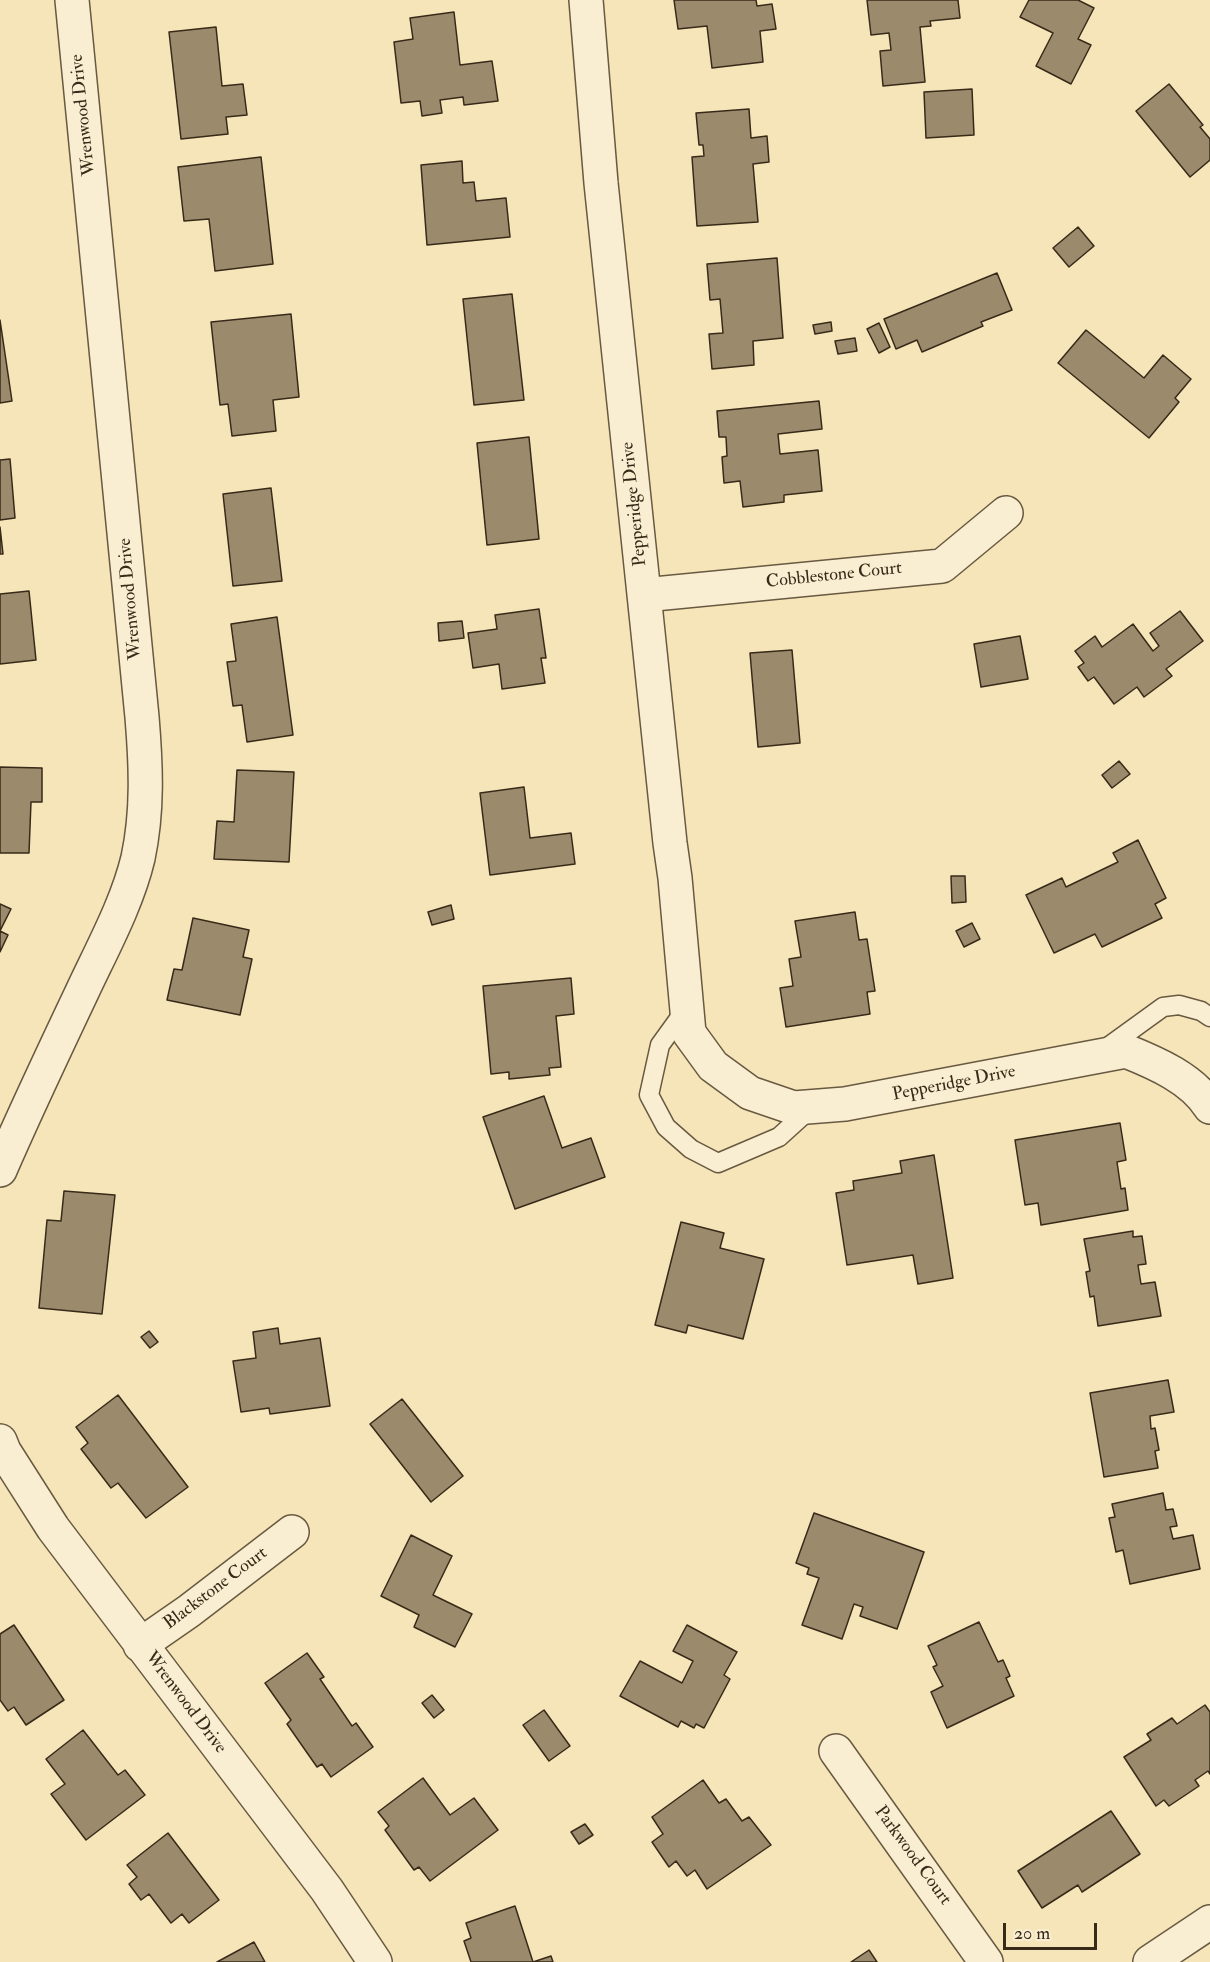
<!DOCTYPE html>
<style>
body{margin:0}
#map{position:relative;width:1210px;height:1962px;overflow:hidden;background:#f6e5b9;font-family:"IM FELL Double Pica",serif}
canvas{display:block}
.scale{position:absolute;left:1003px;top:1923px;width:94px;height:27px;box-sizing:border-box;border:3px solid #382a19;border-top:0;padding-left:8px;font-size:18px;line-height:21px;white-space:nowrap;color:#382a19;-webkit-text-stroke:4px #f9eed2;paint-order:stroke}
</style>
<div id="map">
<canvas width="1210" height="1962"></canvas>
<div class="scale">20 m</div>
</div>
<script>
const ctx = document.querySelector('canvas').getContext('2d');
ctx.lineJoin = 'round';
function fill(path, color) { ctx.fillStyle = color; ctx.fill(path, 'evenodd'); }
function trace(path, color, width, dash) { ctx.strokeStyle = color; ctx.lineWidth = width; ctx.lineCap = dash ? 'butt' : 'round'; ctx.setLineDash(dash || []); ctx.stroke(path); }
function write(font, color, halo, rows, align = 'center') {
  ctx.font = font + ' "IM FELL Double Pica",serif'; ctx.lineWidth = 4.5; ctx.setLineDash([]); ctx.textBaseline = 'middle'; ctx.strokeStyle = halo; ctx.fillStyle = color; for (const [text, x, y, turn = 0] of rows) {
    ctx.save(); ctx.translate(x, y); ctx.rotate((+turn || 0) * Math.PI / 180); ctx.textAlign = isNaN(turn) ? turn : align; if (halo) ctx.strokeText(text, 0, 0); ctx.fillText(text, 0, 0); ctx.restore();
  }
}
const building = new Path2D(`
 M674,0H756L757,6L772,4L776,29L760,31L763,62L712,68L707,26L678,29Z
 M867,0H958L960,18L930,21L931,26L920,27L925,82L883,86L880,51L891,50L889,33L871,35Z
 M1029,0H1078L1094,8L1078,39L1091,45L1071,84L1036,66L1053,33L1020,17Z
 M454,12L460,65L492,61L498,101L464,105L463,97L440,100L442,113L422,116L420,101L401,103L394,42L413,39L410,18Z
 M216,27L222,86L243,84L247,115L226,117L228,134L181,139L169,32Z
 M1169,84L1203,125L1200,127L1210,139V160L1190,177L1136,111Z
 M972,89L974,135L926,138L924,92Z
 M749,109L751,138L767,136L769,162L753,164L758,222L697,226L692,157L704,156L703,145H699L696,113Z
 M261,157L273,264L215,271L209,219L184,221L178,167Z
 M462,161L463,183L474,182L476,201L506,198L510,237L427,245L421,165Z
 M1078,227L1094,246L1069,267L1053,248Z
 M777,258L783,338L753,341L754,365L712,369L709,334L723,333L720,299L710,300L707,264Z
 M997,273L1012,310L981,322L983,326L922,352L917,340L896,349L884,319Z
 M512,294L524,400L474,405L463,299Z
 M291,314L299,397L273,400L276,431L232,436L228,404L220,405L211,322Z
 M0,320L12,401L0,403Z
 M831,322L832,331L815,334L813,325Z
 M879,323L890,347L879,353L867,329Z
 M1086,330L1144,378L1163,355L1191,379L1175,398L1179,402L1149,438L1058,363Z
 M855,338L857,351L838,354L835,341Z
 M819,401L822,429L778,434L780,454L818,450L822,491L784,495V502L743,507L740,481L724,483L722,457L727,456L726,437H719L717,411Z
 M529,437L539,539L487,545L477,443Z
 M10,459L15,518L0,520V460Z
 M271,488L282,581L233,586L223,494Z
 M0,527L3,554H0Z
 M29,591L36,660L0,664V594Z
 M539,609L546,658H541L545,683L502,689L499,664L473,668L468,633L497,629L495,615Z
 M1180,611L1203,641L1166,669L1172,676L1144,697L1137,687L1114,704L1094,677L1088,681L1078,667L1084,663L1075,651L1095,636L1102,647L1133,624L1153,651L1159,646L1150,633Z
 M277,617L293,735L247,742L242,705L233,706L227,662L236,661L231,624Z
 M462,621L464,638L439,641L438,623Z
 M1020,636L1028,679L981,687L974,644Z
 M792,650L800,743L758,747L750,653Z
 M1119,761L1130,774L1112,788L1102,775Z
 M0,767L42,768V802H31L29,853H0Z
 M237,770L294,772L289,862L214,859L217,821L234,822Z
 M524,787L530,838L571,833L575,864L490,875L480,793Z
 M1138,840L1166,898L1155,904L1162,918L1102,947L1095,934L1054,953L1026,895L1062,878L1066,887L1118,862L1113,853Z
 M951,876H965L966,902L952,903Z
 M0,904L11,909L0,931L8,935L0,952Z
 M451,905L454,919L432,925L428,912Z
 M855,912L859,940L867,939L875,991L867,992L870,1014L786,1027L780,988L793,986L789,959L801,957L795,921Z
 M193,918L249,930L243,957L252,959L240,1015L167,1000L174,969L182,970Z
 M972,923L980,939L964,947L956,931Z
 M571,978L574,1014L556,1016L561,1067L549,1068L550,1075L509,1079V1072L491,1074L483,986Z
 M544,1096L562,1148L591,1138L605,1177L515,1209L483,1117Z
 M1120,1123L1126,1160L1117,1162L1121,1189L1125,1188L1128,1210L1041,1225L1038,1203L1025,1205L1015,1140Z
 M934,1155L953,1278L918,1284L913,1255L847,1265L836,1193L854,1190L853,1181L902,1173L900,1161Z
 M64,1191L115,1195L102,1314L39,1308L47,1220L61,1221Z
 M681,1222L724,1233L720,1248L764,1259L743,1339L688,1325L686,1333L655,1325Z
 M1133,1231V1237L1142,1236L1146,1264L1138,1265L1141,1284L1155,1282L1161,1316L1098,1326L1094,1296L1090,1297L1086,1272L1090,1271L1084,1239Z
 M278,1328L280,1344L320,1338L330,1406L270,1414L269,1408L241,1412L233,1361L256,1358L253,1332Z
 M149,1331L158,1342L150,1348L141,1337Z
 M1168,1380L1174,1412L1150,1416L1151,1429L1155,1428L1159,1450L1155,1451L1158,1468L1104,1477L1090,1393Z
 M118,1395L188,1487L146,1518L118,1483L111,1488L81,1449L88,1443L76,1427Z
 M402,1399L463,1476L431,1502L370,1424Z
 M1163,1493L1166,1510L1173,1509L1177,1526L1170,1527L1173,1539L1193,1535L1200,1569L1130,1584L1123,1550L1116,1552L1109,1518L1115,1517L1112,1504Z
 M814,1513L924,1552L897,1629L860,1616L863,1607L854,1604L842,1639L802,1625L819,1578L807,1574L809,1568L796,1563Z
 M411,1535L452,1556L433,1595L472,1614L455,1647L414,1627L419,1615L381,1596Z
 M979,1622L998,1662L1003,1660L1010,1676L1006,1678L1014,1696L947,1728L931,1692L943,1686L933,1667L937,1665L928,1646Z
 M14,1625L64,1700L26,1725L14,1707L8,1711L0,1700V1634Z
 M687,1625L737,1652L724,1675L730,1679L704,1728L696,1724L694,1728L681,1721L678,1727L620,1696L640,1661L682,1683L693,1661L673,1651Z
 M307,1653L324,1677L320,1679L352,1726L356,1723L373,1747L331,1777L322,1764L317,1767L287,1724L291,1720L265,1683Z
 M432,1695L444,1710L434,1718L422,1703Z
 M1205,1705L1210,1712V1774L1208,1771L1195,1780L1199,1786L1169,1806L1164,1800L1156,1806L1124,1757L1151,1740L1147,1734L1172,1718L1177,1724Z
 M544,1710L570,1746L549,1761L523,1725Z
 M83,1730L118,1775L125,1770L145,1795L86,1840L51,1794L65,1784L46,1759Z
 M423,1778L450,1815L474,1798L498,1830L430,1881L419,1867L414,1870L385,1830L389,1826L378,1812Z
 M703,1780L719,1803L726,1799L742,1821L749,1817L771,1845L707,1889L695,1870L687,1876L676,1861L669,1867L652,1842L663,1834L652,1817Z
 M1111,1811L1140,1854L1082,1892L1078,1885L1042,1908L1018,1871Z
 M585,1824L593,1835L579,1844L571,1832Z
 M168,1833L219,1900L189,1923L182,1914L171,1923L149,1894L141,1900L129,1884L137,1877L127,1865Z
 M515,1906L533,1962L551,1956L553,1962H471L464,1941L471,1938L466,1923Z
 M254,1942L265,1962H217Z
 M869,1950L877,1962H851Z`);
fill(building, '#9b8b6c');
trace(building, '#382a19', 1.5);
const service = new Path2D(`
 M686,1009L660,1045L649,1095L666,1127L691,1149L718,1163L779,1137L811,1108
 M1105,1049L1163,1007L1179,1005L1201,1011L1210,1017`);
const minor = new Path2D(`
 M586,0L601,183L670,843L675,878L689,1033L713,1066L750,1093L794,1108L845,1104L1126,1051C1156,1063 1193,1079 1210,1107
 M644,595L942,566L1006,513
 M0,1170C26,1110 54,1051 82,992C102,949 127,904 138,858C148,811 146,765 142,717L72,0
 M0,1441L4,1451L53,1528L327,1890L375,1962
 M140,1645L189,1611L292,1532
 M836,1751L986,1962
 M1150,1962L1210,1922`);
trace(service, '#685941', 21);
trace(minor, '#685941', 36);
trace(service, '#f9eed2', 18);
trace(minor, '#f9eed2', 33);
write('18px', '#382a19', '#f9eed2', [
 ["Wrenwood Drive",84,115,-96],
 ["Pepperidge Drive",635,504,-96],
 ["Cobblestone Court",834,576,-6],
 ["Wrenwood Drive",131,599,-95],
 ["Pepperidge Drive",954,1084,-11],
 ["Blackstone Court",216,1589,-37],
 ["Wrenwood Drive",185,1703,53],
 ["Parkwood Court",912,1856,54]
]);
</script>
